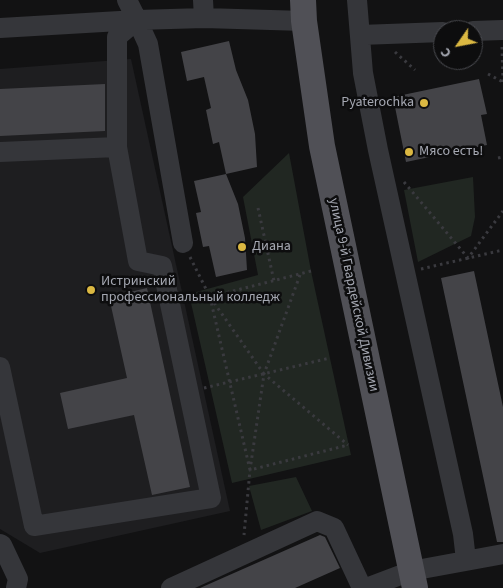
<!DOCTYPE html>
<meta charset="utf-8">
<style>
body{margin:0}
#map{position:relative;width:503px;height:588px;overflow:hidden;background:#121213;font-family:"Source Sans 3",sans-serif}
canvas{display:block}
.north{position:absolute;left:433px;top:20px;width:50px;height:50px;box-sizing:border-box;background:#0d0d0e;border:1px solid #4a4b50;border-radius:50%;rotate:237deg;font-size:14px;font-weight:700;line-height:20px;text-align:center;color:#a5a8b2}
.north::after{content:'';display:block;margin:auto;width:18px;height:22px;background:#dbb842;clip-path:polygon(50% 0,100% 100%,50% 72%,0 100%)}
</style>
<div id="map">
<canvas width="503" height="588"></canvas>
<div class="north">С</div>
</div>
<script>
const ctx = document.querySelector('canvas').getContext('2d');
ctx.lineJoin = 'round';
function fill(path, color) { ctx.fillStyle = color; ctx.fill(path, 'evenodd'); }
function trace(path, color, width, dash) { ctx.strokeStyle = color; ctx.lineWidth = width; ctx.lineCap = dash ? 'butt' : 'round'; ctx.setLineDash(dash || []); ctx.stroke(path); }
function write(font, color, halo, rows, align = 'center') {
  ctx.font = font + ' "Source Sans 3",sans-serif'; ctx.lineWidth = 5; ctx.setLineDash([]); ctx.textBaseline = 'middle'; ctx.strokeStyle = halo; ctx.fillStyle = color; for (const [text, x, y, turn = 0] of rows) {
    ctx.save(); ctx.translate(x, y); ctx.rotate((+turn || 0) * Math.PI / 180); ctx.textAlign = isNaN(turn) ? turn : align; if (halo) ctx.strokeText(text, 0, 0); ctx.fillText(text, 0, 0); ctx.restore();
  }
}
fill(new Path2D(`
 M131,59L230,511L40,553L0,529V69Z`), '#1e1e20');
fill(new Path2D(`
 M289,153L311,271L351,455L232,483L189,294L258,275L243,197Z
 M473,177L475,217L471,236L418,262L404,190Z
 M296,477L312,511L261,530L249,486Z`), '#212722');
fill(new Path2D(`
 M229,41L236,70L248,100L255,134L257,167L226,174L219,142L213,144L206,110L211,108L204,77L187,81L181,52Z
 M479,79L487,114L481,115L487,145L406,162L393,97Z
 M105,84V131L0,136V89Z
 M226,174L238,204L245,238L247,270L216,277L209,246L203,247L196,213L201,212L194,181Z
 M474,271L503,407V542H497L441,278Z
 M147,288L190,487L152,495L134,415L68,429L60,393L127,378L109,297Z
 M320,535L325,537L340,568L295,588H200Z`), '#444448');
trace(new Path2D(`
 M502,47L503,82
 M395,52L415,70
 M488,74L503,82
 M498,158L503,157
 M404,182L468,258L503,211
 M258,208L274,281
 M190,257L210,297L264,374L250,470L244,535
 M421,269L503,250
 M311,271L210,297L250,470L348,445
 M300,275L264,374L348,445
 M204,388L330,358`), '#3a3a3f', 3, [2.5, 4]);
trace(new Path2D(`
 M203,0L204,18
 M357,0L363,73L378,150L463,534L466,560
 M137,20L148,44L183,243
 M0,28L137,20L127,0
 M473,31L503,30
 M360,35L443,32
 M0,152L117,147
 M0,367L34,526L211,498L162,266L138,261L117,147V37L137,20L204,18L304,21
 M0,544L2,545L18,579L16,588
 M171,588L317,521L334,528L362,588
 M366,588L411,571L503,554`), '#35363a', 20);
trace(new Path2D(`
 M303,0L304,21L322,146L415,588`), '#505056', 26);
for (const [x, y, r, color] of [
 [424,103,5,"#dbb842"],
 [409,152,5,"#dbb842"],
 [242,247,5,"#dbb842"],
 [91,290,5,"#dbb842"]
]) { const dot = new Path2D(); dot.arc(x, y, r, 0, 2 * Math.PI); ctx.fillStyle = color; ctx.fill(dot); trace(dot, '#0d0d0e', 2); }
write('14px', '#a5a8b2', '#0d0d0e', [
 ["Pyaterochka",414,103,"right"],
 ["Мясо есть!",419,152],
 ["Диана",252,247],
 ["Истринский",101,282],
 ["профессиональный колледж",101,298]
], 'left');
write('14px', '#a5a8b2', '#0d0d0e', [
 ["улица 9-й Гвардейской Дивизии",353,295,78]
]);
</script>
